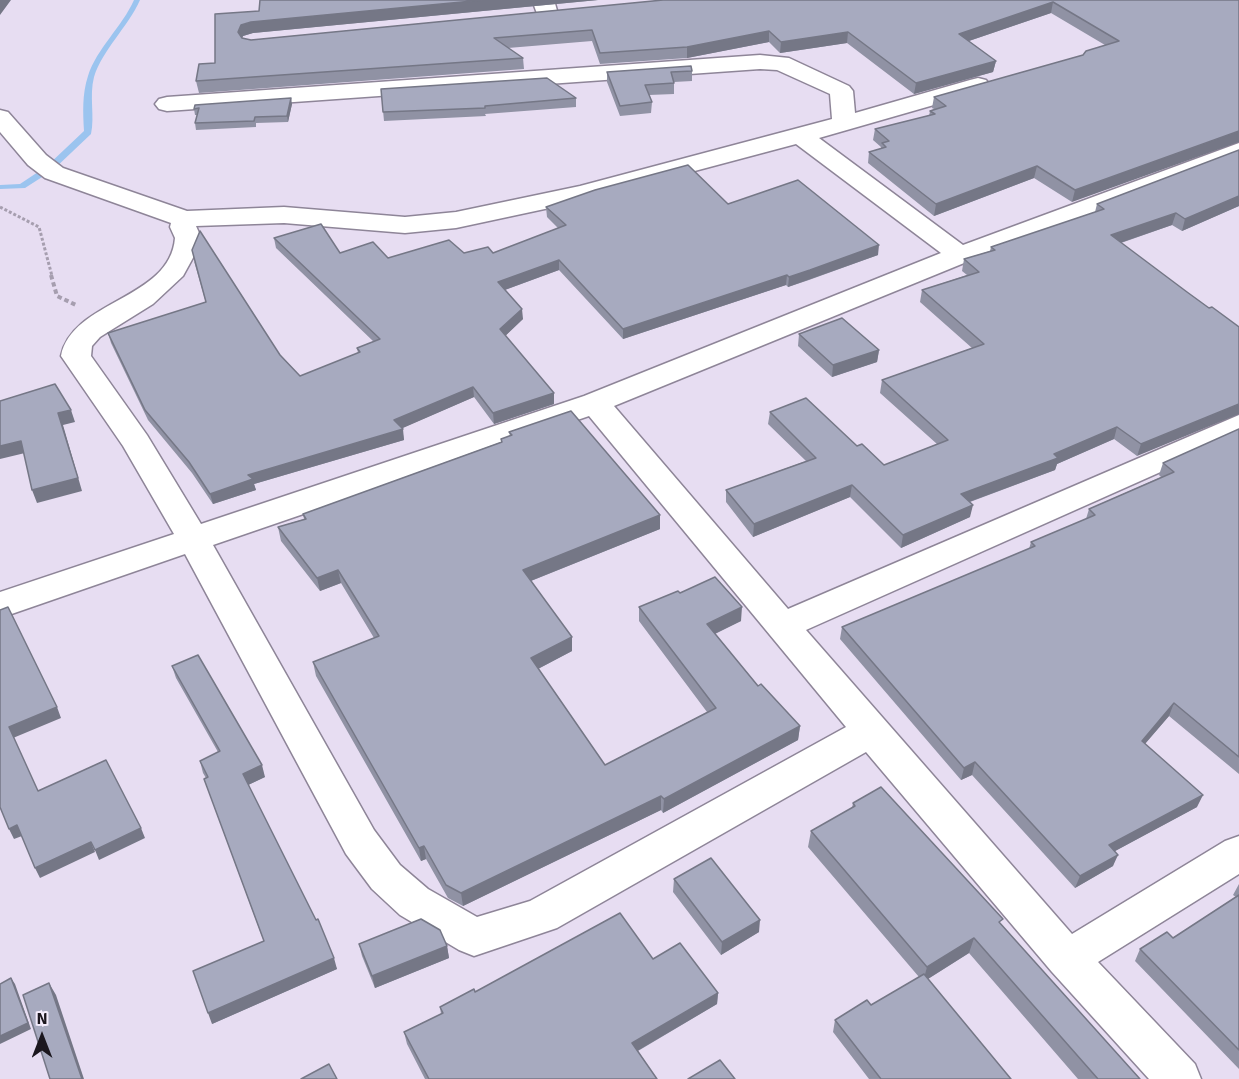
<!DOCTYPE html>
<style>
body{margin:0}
#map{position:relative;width:1239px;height:1079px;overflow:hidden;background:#e7ddf2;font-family:Signika,sans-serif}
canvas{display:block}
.north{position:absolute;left:12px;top:1007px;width:60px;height:60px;-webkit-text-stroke:4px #f3ecfc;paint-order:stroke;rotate:0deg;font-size:16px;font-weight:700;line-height:24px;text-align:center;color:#1b171e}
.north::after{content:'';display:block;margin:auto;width:21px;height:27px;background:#1b171e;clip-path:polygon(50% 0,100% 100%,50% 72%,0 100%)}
</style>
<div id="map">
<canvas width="1239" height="1079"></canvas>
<div class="north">N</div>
</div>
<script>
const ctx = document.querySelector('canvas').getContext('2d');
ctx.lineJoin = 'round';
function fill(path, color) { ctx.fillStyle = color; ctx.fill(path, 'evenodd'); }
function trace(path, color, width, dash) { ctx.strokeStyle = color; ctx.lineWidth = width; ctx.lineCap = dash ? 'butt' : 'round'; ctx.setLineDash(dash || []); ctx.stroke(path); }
fill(new Path2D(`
 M134,0H140C128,27 103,49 94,77C89,96 95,116 91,134L53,170L25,188L0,189V185L20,184L47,166L84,131C83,113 82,94 88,76C97,48 122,27 134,0Z`), '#9bc4ef');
const minor = new Path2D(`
 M532,0H554L558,14L555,19L547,20L539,19Z
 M760,55L789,58L849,86L853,91L855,113L970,80L978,78L986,80L990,85L986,90L819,138L963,245L1239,143V158L969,261L614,406L788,609L1239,415V437L806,630L1072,934L1225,841L1239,836V874L1098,962L1195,1064L1201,1079H1149L1052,972L866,752L557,928L474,956L459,950L400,915L372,889L346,854L185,554L0,618V592L174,534L123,446L61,356C72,300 170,300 175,238L170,227L171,223L45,178L28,165L0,132V110L8,112L46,155L63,168L187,211L284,207L405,217L456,212L580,186L832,119L830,94L777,70L760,69L167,111L159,109L155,104L159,99L167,97ZM796,144L941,253L584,396L201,524L147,435L91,356L92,346L100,337L153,304L183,276L200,245V235L196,226L284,223L405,233L456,228L582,201ZM589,416L846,727L530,901L477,917L428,889L400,865L374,830L213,545Z`);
trace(minor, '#8e8598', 3);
trace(new Path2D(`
 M0,207L39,227L52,276`), '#a69eaf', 3, [3, 2]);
trace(new Path2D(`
 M51,275L57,296L76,305`), '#a69eaf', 4, [4.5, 3]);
fill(minor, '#fff');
fill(new Path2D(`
 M260,0H598L253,33L243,36L242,38L251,40L663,0H1239L1072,202L1034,178L934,216L868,163L869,152L881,149V147L873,140L875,129L929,116L930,111L934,109L932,108L934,97L1083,55L1105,45L1051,13L969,41L996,61L993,72L914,94L847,43L780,53L769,42L687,58L600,64L592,41L508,48L523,58L524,69L199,93L196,81L215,63L259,11Z
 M692,71V81L674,82V94L649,95L652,102L651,113L620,116L607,82V72Z
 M381,89L576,98V107L485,114L486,116L384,121Z
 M292,104L288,122L256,123V127L196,130L195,123L197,115H195L194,109Z
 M1239,150V206L1182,231L1172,225L1121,243L1187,292L1209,308L1137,456L1114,439L1057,464L1055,470L970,502V517L901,548L850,497L753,537L726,502V490L806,461L768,424L770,412L857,446L884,465L937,444L880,393L882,380L972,348L920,302L922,290L967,275L962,271L964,259L990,251L991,247L1095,212L1097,204Z
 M728,204L878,255L809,280L788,287L786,285L623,339L559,270L505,290L523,319L505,336L554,393V404L494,424L474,397L402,428L404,440L254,484L256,490L213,504L192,473L148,420L111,343L108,333L206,303L194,261L300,376L358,353L357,348L374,342L276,248L274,238L340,253L388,258L464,253H493L558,228L547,217L546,207Z
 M799,334L879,350L877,362L832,377L798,346Z
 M1239,429V774L1169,716L1145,744L1197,807L1115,851L1113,866L1075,888L972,775L961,780L840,639L842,627L1029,549L1031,542L1086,519L1089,509L1161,477L1159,475L1163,463Z
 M509,432L660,515V529L531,581L572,651L538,669L605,765L707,712L639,621V607L680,593L741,621L715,634L758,686L800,726L798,740L663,813L661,810L463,906L448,898L426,859L421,861L316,676L313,662L374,638L341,583L320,591L281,541L278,527L304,519L303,514L501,442V439L510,436Z
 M172,666L265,777L248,785L337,969L212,1024L264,942L204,779L206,778L203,773L200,761L218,752L176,678Z
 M853,803L1001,925L1140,1079H1078L969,953L928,979L1011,1079H869L833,1032L835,1020L871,1005L919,977L808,847L811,831L852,808Z
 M674,879L759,932L721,955L673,892Z
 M1239,884V1069L1135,961L1140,949L1173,938L1236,897L1233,895Z
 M359,944L447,946L449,958L375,988L362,956Z
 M653,959L718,993L717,1004L638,1051L657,1079H425L407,1044L404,1032L441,1014L440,1007L475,992Z`), '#9092a4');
fill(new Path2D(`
 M0,0H11L0,15Z
 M483,0H598L253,33L243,36L240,43L238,32L241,25L251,22Z
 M1053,2L1051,13L957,45L959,34Z
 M769,31V42L687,58V47Z
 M848,32L847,43L780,53L781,42Z
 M996,61L993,72L914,94L916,83Z
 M291,98L292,104L288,122L287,116Z
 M1239,131V142L1072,202L1075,190Z
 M1037,166L1034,178L934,216L936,204Z
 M1239,196V206L1182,231L1185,219Z
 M1176,213L1172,225L1108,247L1111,235Z
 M879,245L878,255L788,287L789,277Z
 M559,260V270L499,292L498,282Z
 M787,275L786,285L623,339V329Z
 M522,309L523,319L501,340L500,329Z
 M879,350L877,362L832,377L833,365Z
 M473,387L474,397L396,431L394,420Z
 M554,393V404L494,424L493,413Z
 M1239,404V414L1137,456L1141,444Z
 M71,410L75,422L63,425L82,491L37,503L32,490L58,413Z
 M1117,427L1114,439L1057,464L1055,470L958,506L961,494Z
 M403,429L404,440L254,484L256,490L213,504L210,494L248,475Z
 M21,441L25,453L0,459V446Z
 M852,485L850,497L753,537L754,524Z
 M973,505L970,517L901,548L903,535Z
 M660,515V529L523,584V570Z
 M338,570L341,583L320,591L317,578Z
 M742,607L741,621L706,638L707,624Z
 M572,637V651L532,672L531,658Z
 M1174,703L1169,716L1137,753L1142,741Z
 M57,707L61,718L13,738L9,727Z
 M800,726L798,740L663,813L664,799Z
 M975,762L972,775L961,780L964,768Z
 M262,765L265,777L246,786L243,774Z
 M1203,795L1197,807L1104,857L1109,845Z
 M661,796V810L463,906L461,893Z
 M17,825L22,836L14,839L9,829Z
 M141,828L145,838L99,860L95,850Z
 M91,842L95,852L40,878L35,868Z
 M424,846L426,859L421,861L419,848Z
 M1118,855L1113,866L1075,888L1080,876Z
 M760,920L759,932L721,955L722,942Z
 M974,938L969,953L923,982L927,967Z
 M447,946L449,958L375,988L372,976Z
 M334,958L337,969L212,1024L208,1013Z
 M11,978L15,984L31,1029L0,1044V1036Z
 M49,983L56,995L84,1079H82Z
 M718,993L717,1004L632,1054V1043Z`), '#757786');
const building = new Path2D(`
 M260,0H483L251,22L241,25L238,32L242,38L251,40L663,0H1239V131L1075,190L1037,166L936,204L869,152L886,147L882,143L889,141L875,129L935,114L930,111L946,106L934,97L1083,55L1086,51L1119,41L1053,2L959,34L996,61L916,83L848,32L781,42L769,31L687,47L600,53L592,30L494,38L523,58L196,81L199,64L215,63V14L259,11Z
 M691,66L692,71L671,72L674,83L645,85L652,102L620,106L607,72Z
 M547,78L576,98L485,106V108L383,112L381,89Z
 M291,98L287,116L255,117L254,121L195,123L199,108L194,109L195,105Z
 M1239,150V196L1185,219L1176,213L1111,235L1187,292L1209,308L1212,307L1239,327V404L1141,444L1117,427L1054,454L1058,458L961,494L973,505L903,535L852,485L754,524L726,490L816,458L770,412L806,398L857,446L862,444L884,465L948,440L882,380L984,344L922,290L979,272L964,259L995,250L991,247L1104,209L1097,204Z
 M688,165L728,204L798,180L879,245L810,270L789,277L787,275L623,329L559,260L498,282L522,309L500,329L554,393L493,413L473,387L394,420L403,429L248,475L253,479L210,494L189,462L145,410L108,333L206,302L192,250L200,231L280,355L300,376L360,352L357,348L380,339L274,238L321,224L340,253L373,242L388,258L449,240L464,253L488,247L493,253L566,225L546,207L595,190Z
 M842,318L879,350L833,365L799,334Z
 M55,384L71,410L58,413L78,478L32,490L21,441L0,446V401Z
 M571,411L660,515L523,570L572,637L531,658L605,765L716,708L639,607L678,591L680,593L715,577L742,607L707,624L758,686L761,684L800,726L664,799L661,796L461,893L446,885L424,846L419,848L313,662L379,636L338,570L317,578L278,527L306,519L303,514L502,442L501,439L512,435L509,432Z
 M1239,429V757L1174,703L1142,741L1203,795L1109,845L1118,855L1080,876L975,762L964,768L842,627L1035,546L1031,542L1095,515L1089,509L1174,472L1163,463Z
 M8,607L57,707L9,727L38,791L106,760L141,828L95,850L91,842L35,868L17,825L9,829L0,807V610Z
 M198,655L262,765L243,774L316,920L318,919L334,958L208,1013L193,971L264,941L204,779L208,777L200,761L220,751L172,666Z
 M881,787L1003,919L999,922L1140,1079H1098L974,938L927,967L811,831L855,806L853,803Z
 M711,858L760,920L722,942L674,879Z
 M1239,895V1050L1140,949L1167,932L1173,938Z
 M620,913L653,959L680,943L718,993L632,1043L657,1079H429L404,1032L443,1013L440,1007L474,989L475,992Z
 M421,919L440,930L447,946L372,976L359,944Z
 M924,974L1011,1079H881L835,1020L867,1000L871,1005Z
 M11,978L28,1023L0,1036V984Z
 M49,983L82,1079H50L23,995Z
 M720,1060L735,1079H688Z
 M329,1064L337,1079H301Z`);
fill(building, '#a7aabf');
trace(building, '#757786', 1.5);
</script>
